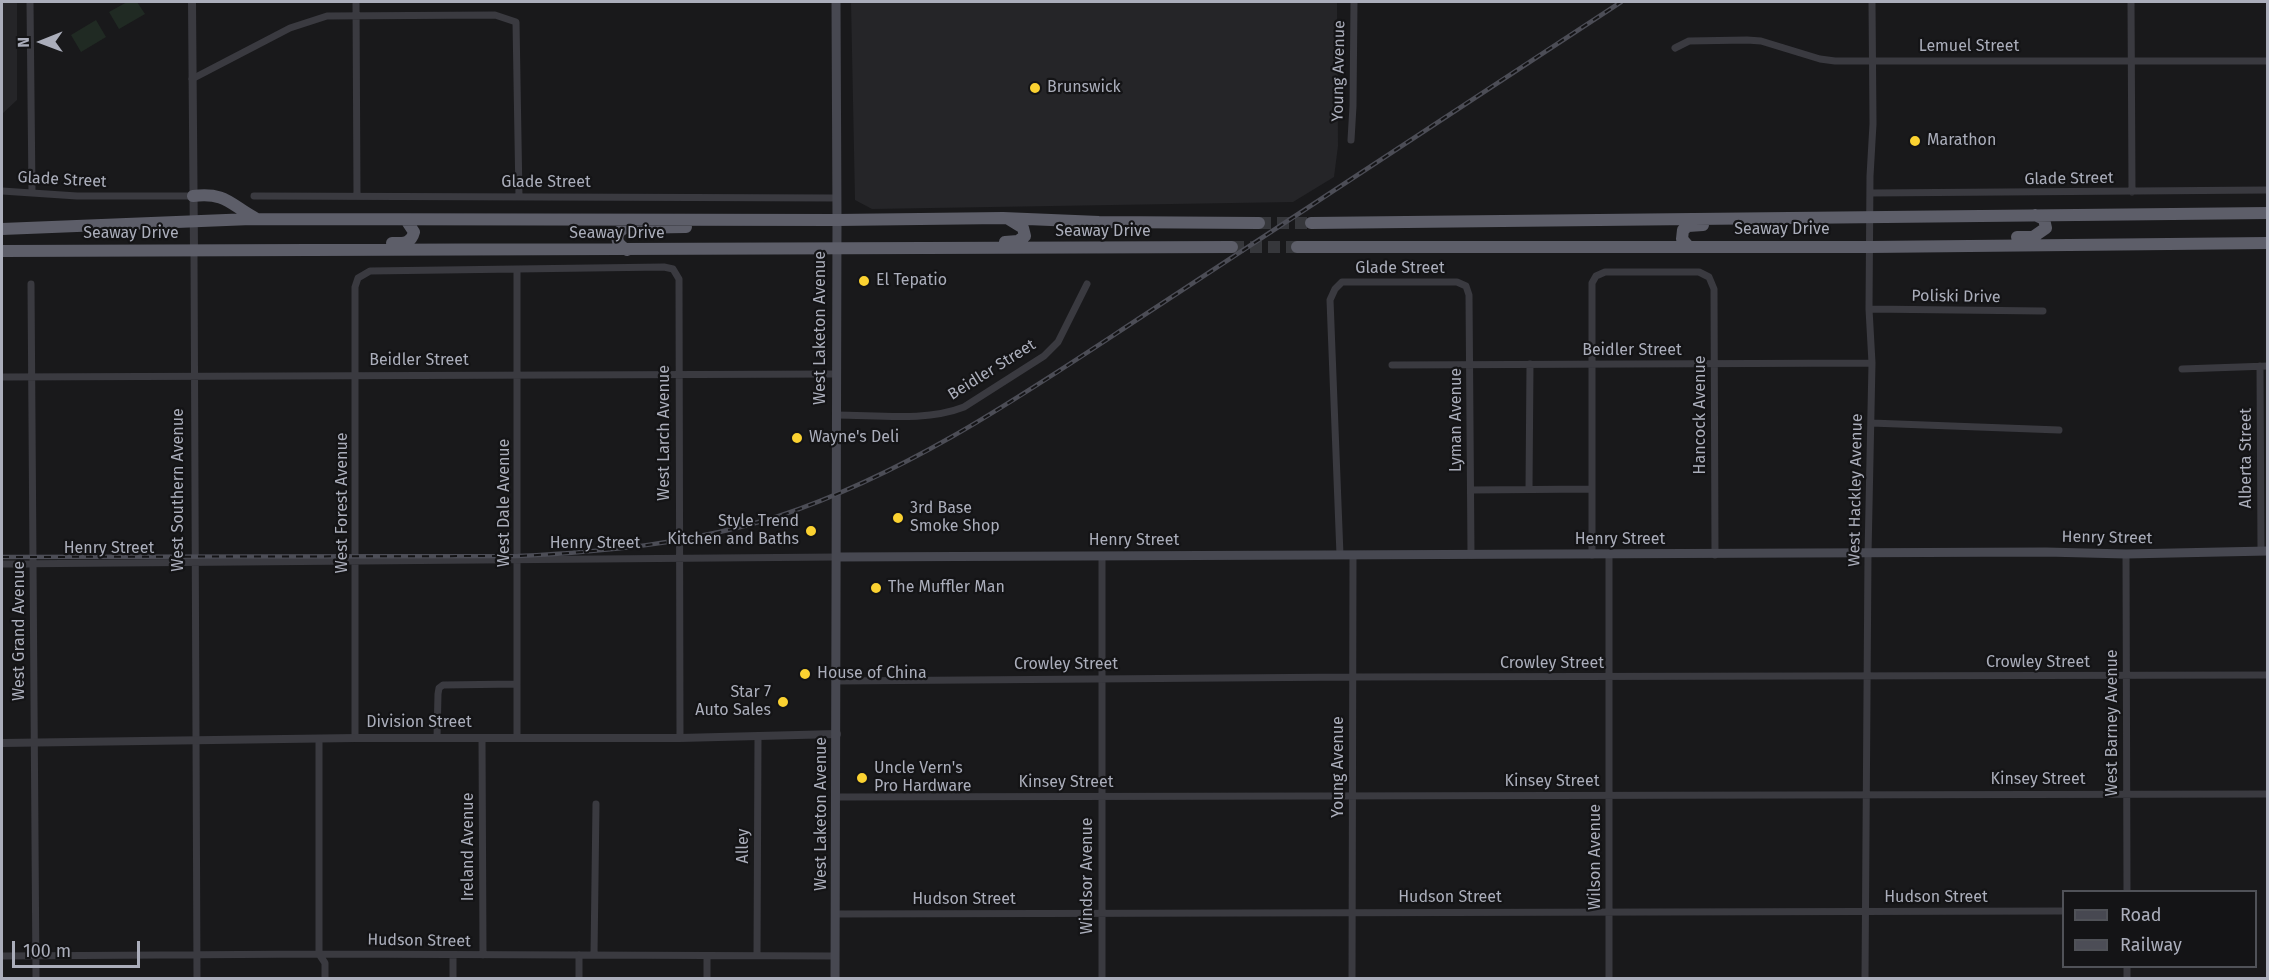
<!DOCTYPE html>
<style>
body{margin:0}
#map{position:relative;width:2269px;height:980px;overflow:hidden;background:#19191b;font-family:"Fira Sans",sans-serif}
canvas{display:block}
.frame{position:absolute;inset:0;border:3px solid #abaebb;pointer-events:none}
.legend{position:absolute;left:2062px;top:890px;width:195px;height:78px;box-sizing:border-box;background:#141416;border:2px solid #505258;margin:0;padding:8px 10px;list-style:none;font-size:18px;color:#abaebb}
.legend li{display:flex;align-items:center;gap:12px;height:30px}
.legend b{width:30px;border:2px solid #505258}
.north{position:absolute;left:12px;top:12px;width:60px;height:60px;-webkit-text-stroke:4px #141416;paint-order:stroke;rotate:269deg;font-size:16px;font-weight:700;line-height:24px;text-align:center;color:#abaebb}
.north::after{content:'';display:block;margin:auto;width:21px;height:27px;background:#abaebb;clip-path:polygon(50% 0,100% 100%,50% 72%,0 100%)}
.scale{position:absolute;left:12px;top:941px;width:128px;height:27px;box-sizing:border-box;border:3px solid #abaebb;border-top:0;padding-left:8px;font-size:18px;line-height:21px;white-space:nowrap;color:#abaebb;-webkit-text-stroke:4px #141416;paint-order:stroke}
</style>
<div id="map">
<canvas width="2269" height="980"></canvas>
<div class="frame"></div>
<ul class="legend">
<li><b style="height:8px;background:#474851"></b>Road</li>
<li><b style="height:8px;background:#4c4d56"></b>Railway</li>
</ul>
<div class="north">N</div>
<div class="scale">100 m</div>
</div>
<script>
const ctx = document.querySelector('canvas').getContext('2d');
ctx.lineJoin = 'round';
function fill(path, color) { ctx.fillStyle = color; ctx.fill(path, 'evenodd'); }
function trace(path, color, width, dash) { ctx.strokeStyle = color; ctx.lineWidth = width; ctx.lineCap = dash ? 'butt' : 'round'; ctx.setLineDash(dash || []); ctx.stroke(path); }
function write(font, color, halo, rows, align = 'center') {
  ctx.font = font + ' "Fira Sans",sans-serif'; ctx.lineWidth = 4.5; ctx.setLineDash([]); ctx.textBaseline = 'middle'; ctx.strokeStyle = halo; ctx.fillStyle = color; for (const [text, x, y, turn = 0] of rows) {
    ctx.save(); ctx.translate(x, y); ctx.rotate((+turn || 0) * Math.PI / 180); ctx.textAlign = isNaN(turn) ? turn : align; if (halo) ctx.strokeText(text, 0, 0); ctx.fillText(text, 0, 0); ctx.restore();
  }
}
fill(new Path2D(`
 M2,2H17V100L2,114Z
 M851,2H1337L1338,146L1334,177L1293,202L872,209L855,200Z`), '#252528');
fill(new Path2D(`
 M127,2H137L145,14L119,29L109,12Z
 M96,20L106,37L81,52L71,35Z`), '#202a23');
trace(new Path2D(`
 M1259,223H1311
 M1232,247H1297`), '#36373b', 12, [12, 6]);
trace(new Path2D(`
 M30,2L32,192
 M356,2L357,196
 M2131,2L2132,192
 M1675,48L1689,41L1747,40L1761,41L1820,59L1835,61H2268
 M192,79L290,28L327,16L495,15L516,22L519,197
 M1351,140L1353,106L1354,2
 M2,191L77,196H193
 M1871,193L2268,190
 M254,196L837,198
 M194,251L197,978
 M31,284L36,978
 M1869,309L2043,311
 M1392,365L1872,363
 M2260,366L2261,551
 M2182,369L2268,366
 M2,377L836,374
 M836,415C877,415 926,422 964,407L1044,356L1058,342L1087,284
 M1871,423L2059,430
 M1529,489L1530,364
 M1471,490L1592,489
 M2126,554L2127,892
 M1340,555L1330,300L1335,289L1342,282H1457L1466,286L1469,295L1471,555
 M1592,555V283L1596,276L1605,272H1699L1709,277L1714,289L1715,555
 M1102,557V978
 M2,564L837,557
 M836,681L1353,677L2268,675
 M355,738V287L358,278L370,271L664,267L673,269L679,279L680,738
 M437,738L438,694L439,688L443,685L517,684
 M482,738L483,955
 M517,738V269
 M319,739V954L325,963V978
 M837,797L2268,794
 M836,914L2064,911
 M579,955V978
 M594,955L596,804
 M757,955L758,737
 M2,956L319,954L835,956
 M453,978V955
 M707,978V956
 M1352,978L1353,555
 M1609,978V555
 M1865,978L1868,554L1872,363L1869,309L1870,176L1873,124L1872,2
 M2127,978V966`), '#3a3a40', 7);
trace(new Path2D(`
 M192,2L194,251
 M2,743L355,738H680L837,734`), '#3a3a40', 8);
trace(new Path2D(`
 M837,557L2046,552L2126,554L2268,551
 M835,978L837,220L836,2`), '#474851', 9);
trace(new Path2D(`
 M193,196C227,192 230,205 257,219
 M1311,223L2268,213
 M2,229L251,219L837,220L1003,218L1099,222L1259,223
 M2017,237H2033L2046,228L2044,219L2035,215
 M1005,242L1018,241L1025,236L1023,228L1010,220
 M392,243C403,243 411,244 414,232L406,220
 M1688,246L1682,239L1683,230L1688,226L1703,225
 M1297,247H1870L2268,243
 M627,250C619,245 615,241 619,232L624,228L686,227
 M2,251L1232,247`), '#5d5e69', 12);
const rail = new Path2D(`
 M2,557L518,556C606,552 694,543 779,516C917,470 1037,385 1158,306C1313,205 1466,103 1621,2`);
trace(rail, '#4c4d56', 4.5);
trace(rail, '#141416', 2, [7]);
for (const [x, y, r, color] of [
 [1035,88,6,"#fbd231"],
 [1915,141,6,"#fbd231"],
 [864,281,6,"#fbd231"],
 [797,438,6,"#fbd231"],
 [898,518,6,"#fbd231"],
 [811,531,6,"#fbd231"],
 [876,588,6,"#fbd231"],
 [805,674,6,"#fbd231"],
 [783,702,6,"#fbd231"],
 [862,778,6,"#fbd231"]
]) { const dot = new Path2D(); dot.arc(x, y, r, 0, 2 * Math.PI); ctx.fillStyle = color; ctx.fill(dot); trace(dot, '#141416', 2); }
write('16px', '#abaebb', '#141416', [
 ["Lemuel Street",1969,47],
 ["Young Avenue",1339,71,-89],
 ["Glade Street",2069,179,-1],
 ["Glade Street",62,180,3],
 ["Glade Street",546,183],
 ["Seaway Drive",1782,230],
 ["Seaway Drive",1103,232],
 ["Seaway Drive",131,234],
 ["Seaway Drive",617,234],
 ["Glade Street",1400,269],
 ["Poliski Drive",1956,297,1],
 ["West Laketon Avenue",821,328,-90],
 ["Beidler Street",1632,351],
 ["Beidler Street",419,361],
 ["Beidler Street",992,370,-32],
 ["Hancock Avenue",1701,415,-90],
 ["Lyman Avenue",1457,420,-90],
 ["West Larch Avenue",665,433,-90],
 ["Alberta Street",2247,458,-90],
 ["West Southern Avenue",179,490,-90],
 ["West Hackley Avenue",1856,490,-89],
 ["West Forest Avenue",343,503,-90],
 ["West Dale Avenue",505,503,-90],
 ["Henry Street",2107,538,1],
 ["Henry Street",1620,540],
 ["Henry Street",1134,541],
 ["Henry Street",595,544],
 ["Henry Street",109,549],
 ["West Grand Avenue",20,631,-90],
 ["Crowley Street",2038,663],
 ["Crowley Street",1552,664],
 ["Crowley Street",1066,665],
 ["Division Street",419,723],
 ["West Barney Avenue",2113,723,-90],
 ["Young Avenue",1339,767,-90],
 ["Kinsey Street",2038,780],
 ["Kinsey Street",1552,782],
 ["Kinsey Street",1066,783],
 ["West Laketon Avenue",822,814,-90],
 ["Alley",744,846,-90],
 ["Ireland Avenue",469,847,-90],
 ["Wilson Avenue",1596,857,-90],
 ["Windsor Avenue",1088,876,-90],
 ["Hudson Street",1450,898],
 ["Hudson Street",1936,898],
 ["Hudson Street",964,900],
 ["Hudson Street",419,941,1]
]);
write('16px', '#abaebb', '#141416', [
 ["Brunswick",1047,88],
 ["Marathon",1927,141],
 ["El Tepatio",876,281],
 ["Wayne's Deli",809,438],
 ["3rd Base",910,509],
 ["Smoke Shop",910,527],
 ["Style Trend",799,522,"right"],
 ["Kitchen and Baths",799,540,"right"],
 ["The Muffler Man",888,588],
 ["House of China",817,674],
 ["Star 7",771,693,"right"],
 ["Auto Sales",771,711,"right"],
 ["Uncle Vern's",874,769],
 ["Pro Hardware",874,787]
], 'left');
</script>
